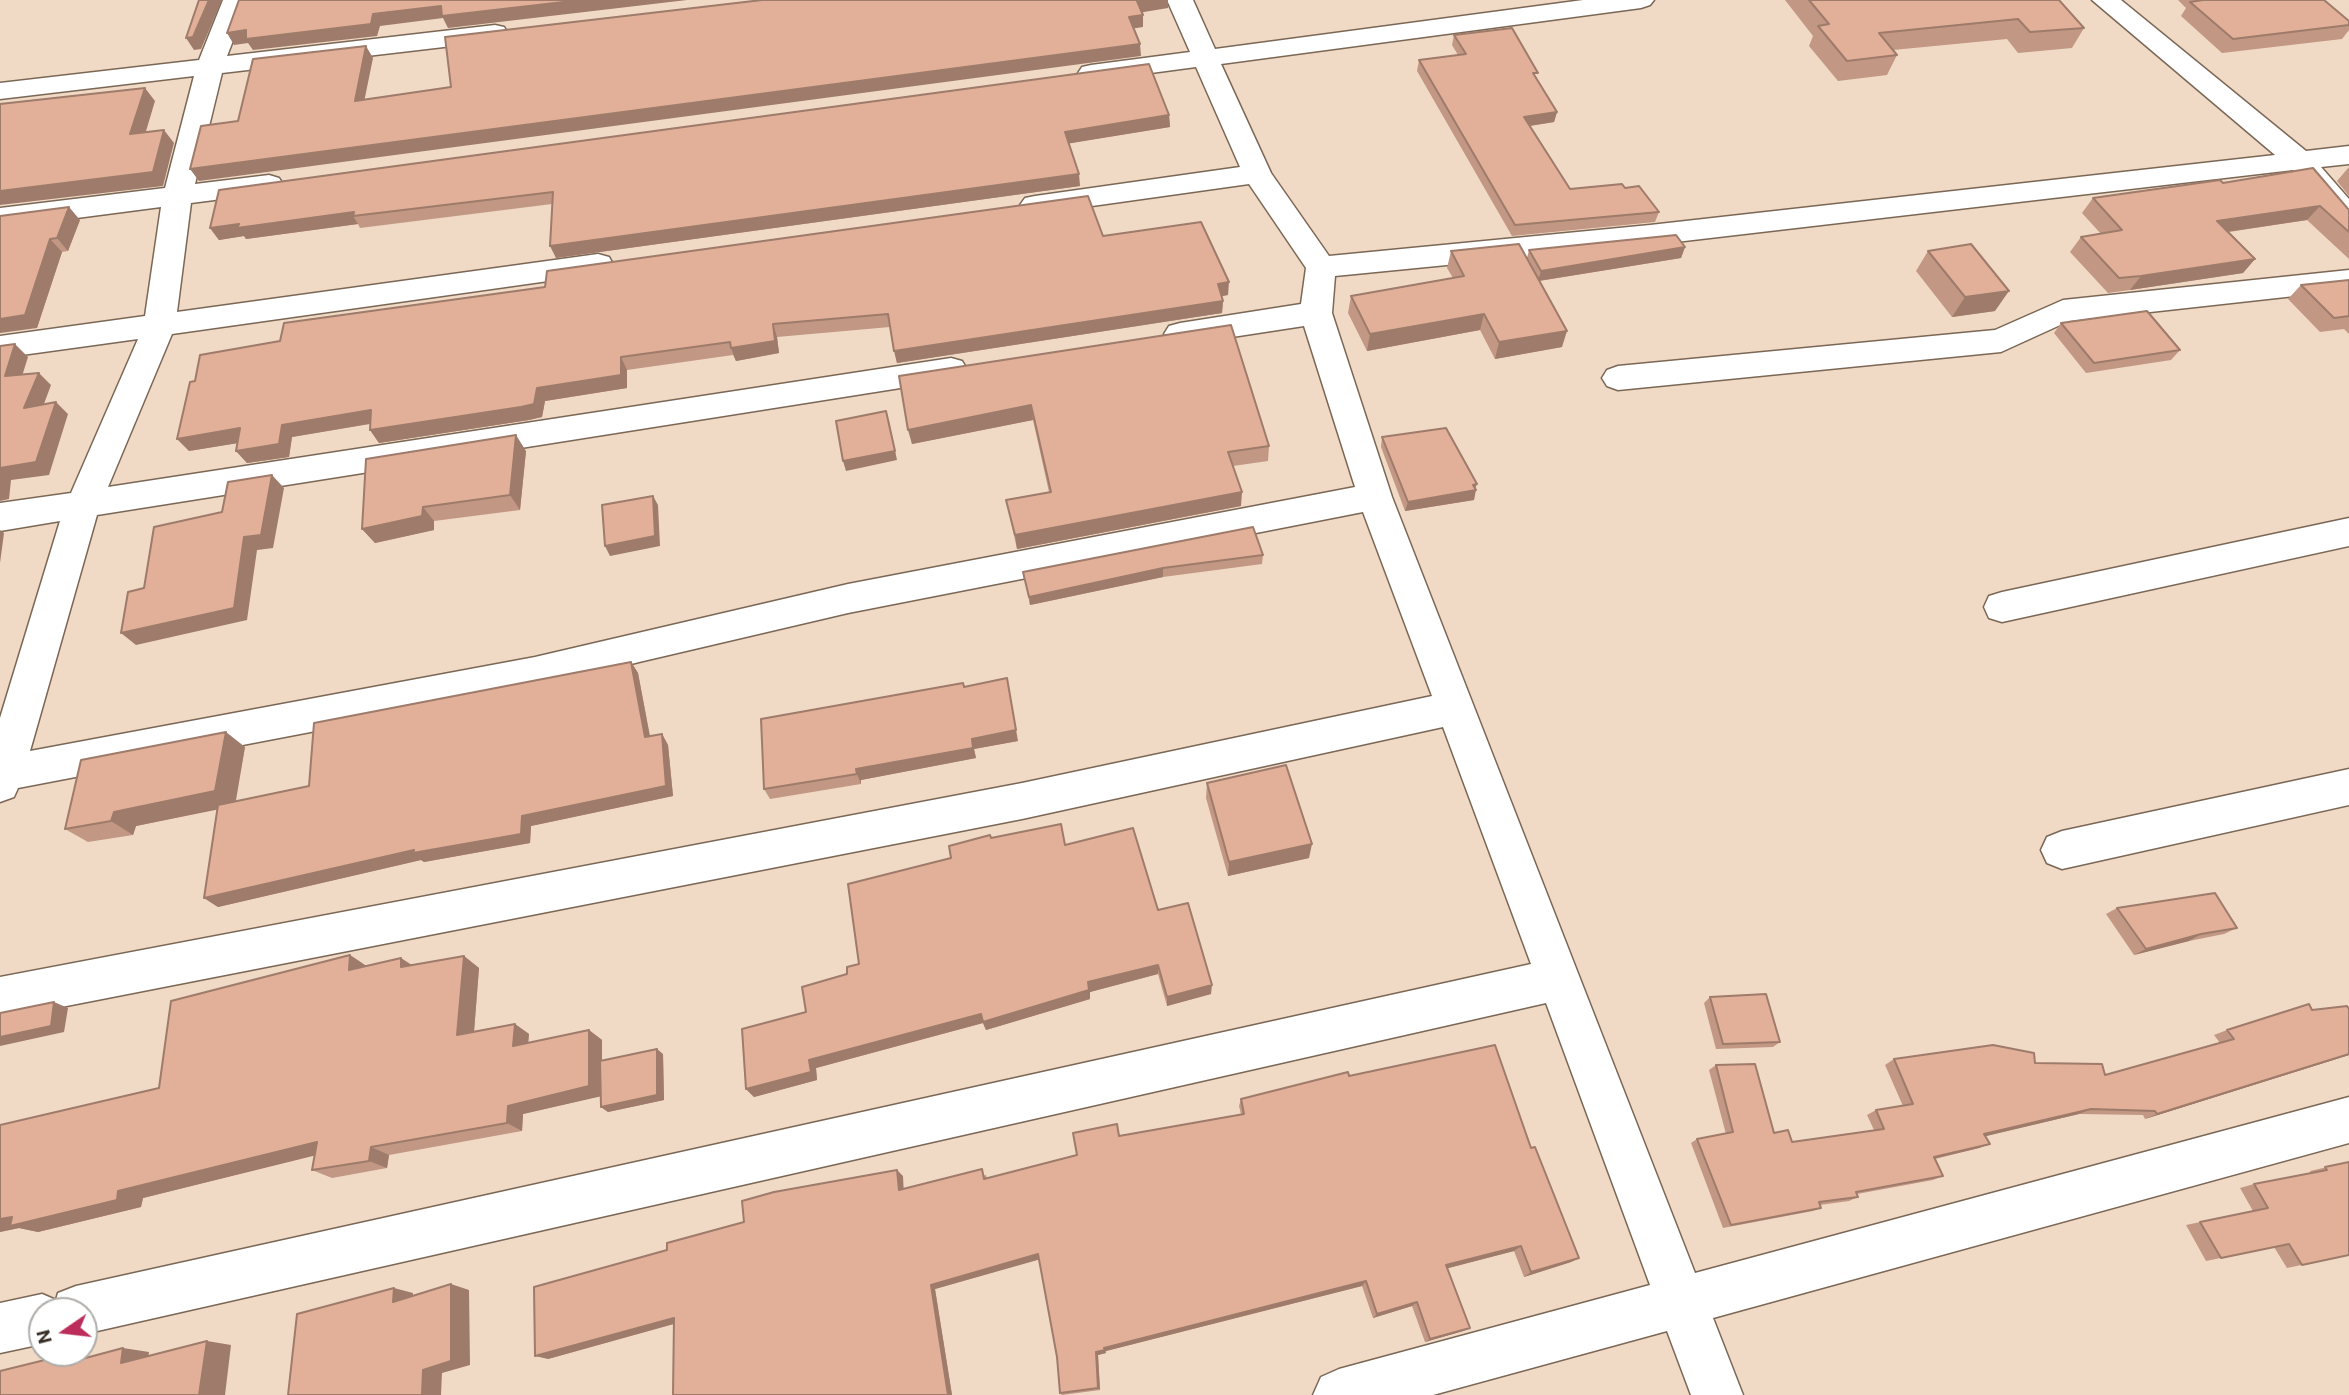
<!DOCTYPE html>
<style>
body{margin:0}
#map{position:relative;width:2349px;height:1395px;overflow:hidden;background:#f0dac6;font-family:Roboto,sans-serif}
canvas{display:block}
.north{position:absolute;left:28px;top:1297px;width:70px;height:70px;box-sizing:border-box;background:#fff;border:2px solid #afaca9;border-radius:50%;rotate:256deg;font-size:19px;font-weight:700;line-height:28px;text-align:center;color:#372f27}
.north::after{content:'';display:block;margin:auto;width:24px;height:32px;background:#bb2d5b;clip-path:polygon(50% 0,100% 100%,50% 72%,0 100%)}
</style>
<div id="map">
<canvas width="2349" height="1395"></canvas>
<div class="north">N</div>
</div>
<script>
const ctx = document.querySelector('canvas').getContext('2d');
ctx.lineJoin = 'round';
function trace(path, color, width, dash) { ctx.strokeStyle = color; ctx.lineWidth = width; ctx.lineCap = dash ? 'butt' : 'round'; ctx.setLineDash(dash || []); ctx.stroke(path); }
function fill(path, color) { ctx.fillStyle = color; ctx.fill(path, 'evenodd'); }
const minor = new Path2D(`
 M223,0H249L227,56L495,25L504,27L508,33L504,39L495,41L222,73L195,184L269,175L279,178L283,184L279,190L269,193L191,203L177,312L598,254L609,257L613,264L609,271L598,274L172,334L108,487L951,358L962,361L967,369L962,377L951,380L97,515L30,751L535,657L848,584L1355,487L1304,326L1180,345L1169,342L1164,334L1169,326L1180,323L1301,304L1306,268L1249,184L1035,214L1025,212L1020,205L1025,198L1035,196L1240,167L1196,67L1091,81L1082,79L1078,73L1082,67L1091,65L1190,52L1167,0H1193L1215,49L1583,0H1654L1650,5L1641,8L1221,64L1271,173L1329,256L1650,225L2275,155L2092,0H2121L2306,151L2349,146V164L2321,167L2349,199V227L2339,224L2293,170L1650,245L1335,276L1332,313L1392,497L1695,1273L2349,1097V1143L1713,1318L1743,1395H1691L1667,1331L1433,1395H1313L1321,1377L1339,1369L1650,1285L1546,1003L84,1334V1311H42V1344L0,1353V1303L42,1294L56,1300L58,1293L76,1286L1531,964L1443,727L1022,819L0,1019V977L1022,783L1432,696L1363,512L848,613L639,662L535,689L18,788L14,797L0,802V718L60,521L0,531V503L71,493L138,339L0,358V336L145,316L161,207L0,228V208L165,188L194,76L0,99V83L199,60Z
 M2349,270V290L2069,321L2001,352L1618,390L1607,386L1602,378L1607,370L1618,366L1995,330L2063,300Z
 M2349,518V546L2002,622L1989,618L1984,607L1989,596L2002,592Z
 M2349,769V805L2062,869L2047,863L2041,850L2047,837L2062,831Z`);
trace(minor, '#7b6755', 3);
fill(minor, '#fff');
fill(new Path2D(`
 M1785,0H2059L2084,28L2072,48L2018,53L2007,39L1893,50L1897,55L1887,75L1838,81L1809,46L1813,36Z
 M2178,0H2324L2349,21V30L2342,39L2222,53L2181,16L2186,8Z
 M1454,35L1536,78L1557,112L1554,122L1530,126L1570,189L1625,188L1659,212L1655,222L1512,236L1417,71L1419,60L1458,55L1452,45Z
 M1169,115L1170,127L1069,143L1080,186L556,258L552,204L360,228L358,224L246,239L244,236L219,240L210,228Z
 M2349,167V196L2337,181Z
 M2223,183L2349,210V259L2307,220L2229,232L2255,259L2243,273L2130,290L2108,293L2070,252L2081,237L2101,234L2082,213L2093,198Z
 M0,216L80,220L68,251L62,252L37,328Z
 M1103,236L1228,295L1221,296L1223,301L1222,313L897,363L890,327L777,337L779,353L736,361L733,355L627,370V388L545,401L542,417L529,420L379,443L370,430V424L292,437L289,457L247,463L236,451L237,443L189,451Z
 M1685,247L1681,258L1539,281L1562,347L1495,359L1480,330L1367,351L1348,313L1351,296L1453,278L1447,268L1451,251L1527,258L1529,250Z
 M1928,251L1995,311L1952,317L1916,271Z
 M2349,280V334L2344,329L2320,332L2288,299L2301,285Z
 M2061,323L2180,350L2171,360L2086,373L2054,333Z
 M899,376L1269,446L1268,461L1233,466L1241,506L1017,549L1006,500L1049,492L1033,420L912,444Z
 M1382,437L1475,488L1474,500L1405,511L1381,447Z
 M526,451L520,510L434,521V530L375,543L362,529Z
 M1263,555L1262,564L1163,577L1030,605L1023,572Z
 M631,662L638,673L650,736L662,734L668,745L673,796L531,826L530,843L424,862L421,860L218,907L204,898L217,809L136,826L133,835L88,842L65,829L245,747L235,801L309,786Z
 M964,686L1018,741L974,749L976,758L861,780V784L770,799L764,789Z
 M1207,783L1309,858L1228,876L1206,798Z
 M991,838L1065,845L1158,910L1211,994L1167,1006L1158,974L1090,992V999L986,1030L983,1023L816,1068L817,1080L754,1097L746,1089L806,1012L859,964L951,858Z
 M2117,908L2237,928L2224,934L2189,941L2134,955L2106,914Z
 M350,955L366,966L411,965L464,956L479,968L474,1031L515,1024L529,1034L528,1043L589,1030L602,1040V1061L663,1054L664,1100L608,1112L601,1107V1096L523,1114L522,1131L389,1155L387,1168L332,1178L312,1170L315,1155L143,1198L141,1207L38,1232L19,1228L0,1232V1125L159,1088Z
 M1710,997L1780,1042L1773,1047L1716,1049L1704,1003Z
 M2349,1009V1055L2145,1119L2143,1115L2079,1114L1985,1136L1990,1144L1979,1148L1935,1159L1943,1176L1933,1180L1857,1194L1858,1197L1849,1201L1820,1205L1821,1208L1813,1211L1723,1228L1691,1143L1697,1139L1726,1134L1709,1070L1716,1065L1774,1133L1792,1142L1874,1130L1867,1115L1876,1110L1903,1106L1885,1065L1894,1059L2035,1063L2105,1075L2220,1043L2214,1035L2227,1030L2312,1010Z
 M1349,1076L1531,1148L1579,1258L1571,1262L1524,1277L1514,1251L1448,1268L1463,1331L1425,1342L1412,1306L1373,1318L1362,1286L1106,1351V1353L1098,1355L1100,1390L1062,1395L1060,1393L1057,1357L1039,1259L935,1289L952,1395H673L674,1324L548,1359L667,1250L744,1222L903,1176V1189L986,1175L987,1178L1077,1155L1119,1136L1241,1114L1239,1106L1241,1099Z
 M2349,1162V1255L2287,1268L2274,1247L2206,1261L2186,1225L2253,1211L2240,1188L2254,1184L2311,1173L2310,1171Z`), '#c29783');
fill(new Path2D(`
 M209,0H222L201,49L194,50L186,38Z
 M581,0H687L448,28L443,18L380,26L377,36L253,50L248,43L234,45L227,33L441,6Z
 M1145,0H1168V8L1138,13L1137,1Z
 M1143,15V27L1130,29L1129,17Z
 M1140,44L1141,56L199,181L190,169Z
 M366,46L373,58L362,112L355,101Z
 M145,88L155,101L141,148L130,134Z
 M1557,112L1554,122L1522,127L1524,117Z
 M1169,115L1170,127L1066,144L1065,132Z
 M164,130L174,143L163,186L0,205V191Z
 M1079,174L1080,186L556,258L550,246Z
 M2320,206L2307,220L2205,235L2217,221Z
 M69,207L80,220L68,251L57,238Z
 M354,212L353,216L358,224L246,239L244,236L219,240L210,228L239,224Z
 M50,239L62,252L37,328L0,333V319Z
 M1685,247L1681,258L1538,281L1541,271Z
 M2255,259L2243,273L2130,290L2141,276Z
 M1229,282L1228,295L1217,297L1218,284Z
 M2009,291L1995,311L1952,317L1965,297Z
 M1223,301L1222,313L897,363L894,351Z
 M1484,314L1480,330L1367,351L1370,334Z
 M773,324L777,337L779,353L736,361L731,348Z
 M1567,331L1562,347L1495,359L1499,342Z
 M15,344L28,357L18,389L5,376Z
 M621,357L627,370V388L545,401L542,417L529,420L379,443L370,430L537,388Z
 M39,373L51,385L38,420L24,408Z
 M56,402L68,414L49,475L11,480L9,499L0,501V468Z
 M1031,405L1033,420L912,444L908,430Z
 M371,410L380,422L292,437L289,457L247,463L236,451L282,425Z
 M889,421L897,460L846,471L843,461Z
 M240,428L251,441L189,451L177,439Z
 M516,435L526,451L520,510L510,495Z
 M272,475L284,488L273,548L257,550L247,620L136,645L121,633L244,537Z
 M1477,484L1474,491L1476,490L1474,500L1405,511L1408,502Z
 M1242,492L1241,506L1017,549L1015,535Z
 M653,496L658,505L660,546L610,556L605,546Z
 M423,507L434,521V530L375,543L362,529Z
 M0,530L4,533L0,563Z
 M1163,568V577L1030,605L1029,597Z
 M631,662L638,673L652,748L645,737Z
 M1007,678L1018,741L974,749L976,758L861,780V784L857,774L856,769L972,739Z
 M226,732L245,747L235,806L136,826L133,835L111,821L114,812Z
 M662,734L668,745L673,796L531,826L530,843L424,862L421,860L218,907L204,898L522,816Z
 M1312,844L1309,858L1228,876L1229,862Z
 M2201,934L2189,941L2134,955L2146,949Z
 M350,955L368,967L349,970Z
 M464,956L479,968L473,1045L457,1035Z
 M401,958L418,969L401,967Z
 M1158,965V974L1090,992V999L986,1030L983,1023L816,1068L817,1080L754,1097L746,1089L809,1060L1088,982Z
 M1212,985L1211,994L1167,1006V997Z
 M54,1002L68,1008L64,1032L0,1046V1037Z
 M515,1024L529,1034L527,1056L513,1046Z
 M589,1030L602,1040V1096L523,1114L522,1131L507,1123L508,1106Z
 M657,1049L663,1054L664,1100L608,1112L601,1107Z
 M2349,1054V1055L2145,1119L2157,1114Z
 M2091,1109L2079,1114L1974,1139L1984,1134Z
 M317,1142L337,1150L143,1198L141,1207L38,1232L19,1228L0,1232V1219Z
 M1990,1144L1979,1148L1924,1161L1934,1157Z
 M371,1147L389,1155L387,1168L369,1161Z
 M897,1170L903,1176L904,1196L899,1190Z
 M1521,1246L1514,1251L1441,1270L1446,1265Z
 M1038,1254L1041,1259L935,1289L952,1395H948L931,1285Z
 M1579,1258L1571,1262L1524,1277L1531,1272Z
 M1366,1281L1362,1286L1106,1351L1104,1348Z
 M451,1284L469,1290L470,1365L442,1373L441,1395H422L423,1370Z
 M394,1288L413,1293L412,1307L393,1302Z
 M1417,1302L1412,1306L1373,1318L1377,1314Z
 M674,1318L684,1321L548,1359L535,1356Z
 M1470,1328L1463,1331L1425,1342L1430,1339Z
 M207,1341L231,1345L225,1395H199Z
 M123,1348L149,1352L147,1366L121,1363Z
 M1105,1350L1106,1353L1098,1355L1100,1390L1098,1388L1096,1352Z
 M65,1355L93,1358L63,1364Z`), '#9e7b6a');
const building = new Path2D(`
 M199,0H209L193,37L186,38Z
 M239,0H581L442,16L441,6L373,14L371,24L246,39V30L227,33Z
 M762,0H1145L1137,1L1143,15L1129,17L1140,44L190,169L201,126L238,121L253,59L366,46L355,101L451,87L445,37Z
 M1809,0H2059L2084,28L2030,32L2018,19L1879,33L1897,55L1847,61L1818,26L1829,24Z
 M2203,0H2324L2349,21V25L2233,39L2190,2Z
 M1512,28L1538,73H1533L1557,112L1524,117L1570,189L1622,184L1625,188L1639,186L1659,212L1515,225L1419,60L1466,54L1454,35Z
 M1149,64L1169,115L1065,132L1079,174L550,246L553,192L353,216L354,212L237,228L239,224L210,228L219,190Z
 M145,88L130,134L164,130L153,172L0,191V104Z
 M2313,168L2349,210V232L2320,206L2217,221L2255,259L2141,276L2119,278L2081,237L2122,230L2093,198L2220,180L2223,183Z
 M1088,196L1103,236L1201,222L1229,282L1218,284L1223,301L894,351L888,314L773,324L775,341L731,348L730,342L621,357V375L537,388L534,404L521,407L370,430L371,410L282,425L279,444L236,451L240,428L177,439L190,382L195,381L200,355L280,341L284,323L545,287L547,271Z
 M69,207L57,238L50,239L25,315L0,319V216Z
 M1676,235L1685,247L1541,271L1529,250Z
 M1519,244L1567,331L1499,342L1484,314L1370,334L1351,296L1464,276L1451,251Z
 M1971,244L2009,291L1965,297L1928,251Z
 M2349,280V316L2334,318L2301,285Z
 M2147,311L2180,350L2094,363L2061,323Z
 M1231,325L1269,446L1228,452L1242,492L1015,535L1006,500L1051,492L1031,405L908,430L899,376Z
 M15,344L5,376L39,373L24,408L56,402L36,462L0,468V346Z
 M886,411L895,451L843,461L836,421Z
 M1446,428L1477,484L1473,485L1476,490L1408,502L1382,437Z
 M516,435L510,495L423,507L422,516L362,529L366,459Z
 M272,475L261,535L244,537L234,608L121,633L128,592L144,588L154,527L222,512L228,482Z
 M653,496L655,536L605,546L602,505Z
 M1253,527L1263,555L1163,568L1029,597L1023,572Z
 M631,662L645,737L662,734L666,786L522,816L521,834L413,853L414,850L204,898L218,805L309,786L314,723Z
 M1007,678L1016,730L972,739L973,748L856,769L857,774L764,789L761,719L963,683L964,687Z
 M226,732L215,791L114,812L111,821L65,829L81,760Z
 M1286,765L1312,844L1229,862L1207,783Z
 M1061,824L1065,845L1133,828L1158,910L1188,903L1212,985L1167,997L1158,965L1088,982L1089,990L983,1022L981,1014L809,1060L811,1072L746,1089L742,1029L806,1012L802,987L847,974V967L859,964L848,884L951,858L949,846L990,835L991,838Z
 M2215,893L2237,928L2201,934L2146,949L2117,908Z
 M350,955L349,970L401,958V967L464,956L457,1035L515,1024L513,1046L589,1030V1086L508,1106L507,1123L371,1147L369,1161L312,1170L317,1142L118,1191L117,1200L10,1226L12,1217L0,1219V1125L159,1088L171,1001Z
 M1766,994L1780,1042L1723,1044L1710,997Z
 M54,1002L51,1026L0,1037V1013Z
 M2309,1004L2312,1010L2347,1006L2349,1009V1054L2157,1114L2155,1111L2091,1109L1984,1134L1990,1144L1934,1157L1943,1176L1856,1192L1858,1197L1819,1202L1821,1208L1731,1225L1697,1139L1733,1132L1716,1065L1755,1064L1774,1133L1788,1130L1792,1142L1884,1129L1876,1110L1913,1104L1894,1059L1993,1045L2034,1053L2035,1063L2102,1064L2105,1075L2234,1039L2227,1030Z
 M1495,1045L1531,1148L1535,1147L1579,1258L1531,1272L1521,1246L1446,1265L1470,1328L1430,1339L1417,1302L1377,1314L1366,1281L1104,1348L1105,1350L1096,1352L1098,1388L1060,1393L1057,1357L1038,1254L931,1285L948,1395H673L674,1318L535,1356L534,1287L667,1250V1243L744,1222L742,1201L774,1192L897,1170L899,1190L982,1169L984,1179L1077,1155L1073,1133L1117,1124L1119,1136L1244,1114L1241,1099L1348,1072L1349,1076Z
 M657,1049V1095L601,1107L600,1061Z
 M2349,1162V1255L2302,1265L2289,1244L2221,1258L2200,1222L2268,1208L2254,1184L2327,1170L2325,1167Z
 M451,1284V1361L423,1370L422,1395H288L297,1314L394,1288L393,1302Z
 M207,1341L199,1395H0V1371L65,1355L63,1364L123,1348L121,1363Z`);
fill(building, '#e2b098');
trace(building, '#9e7b6a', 2);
</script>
